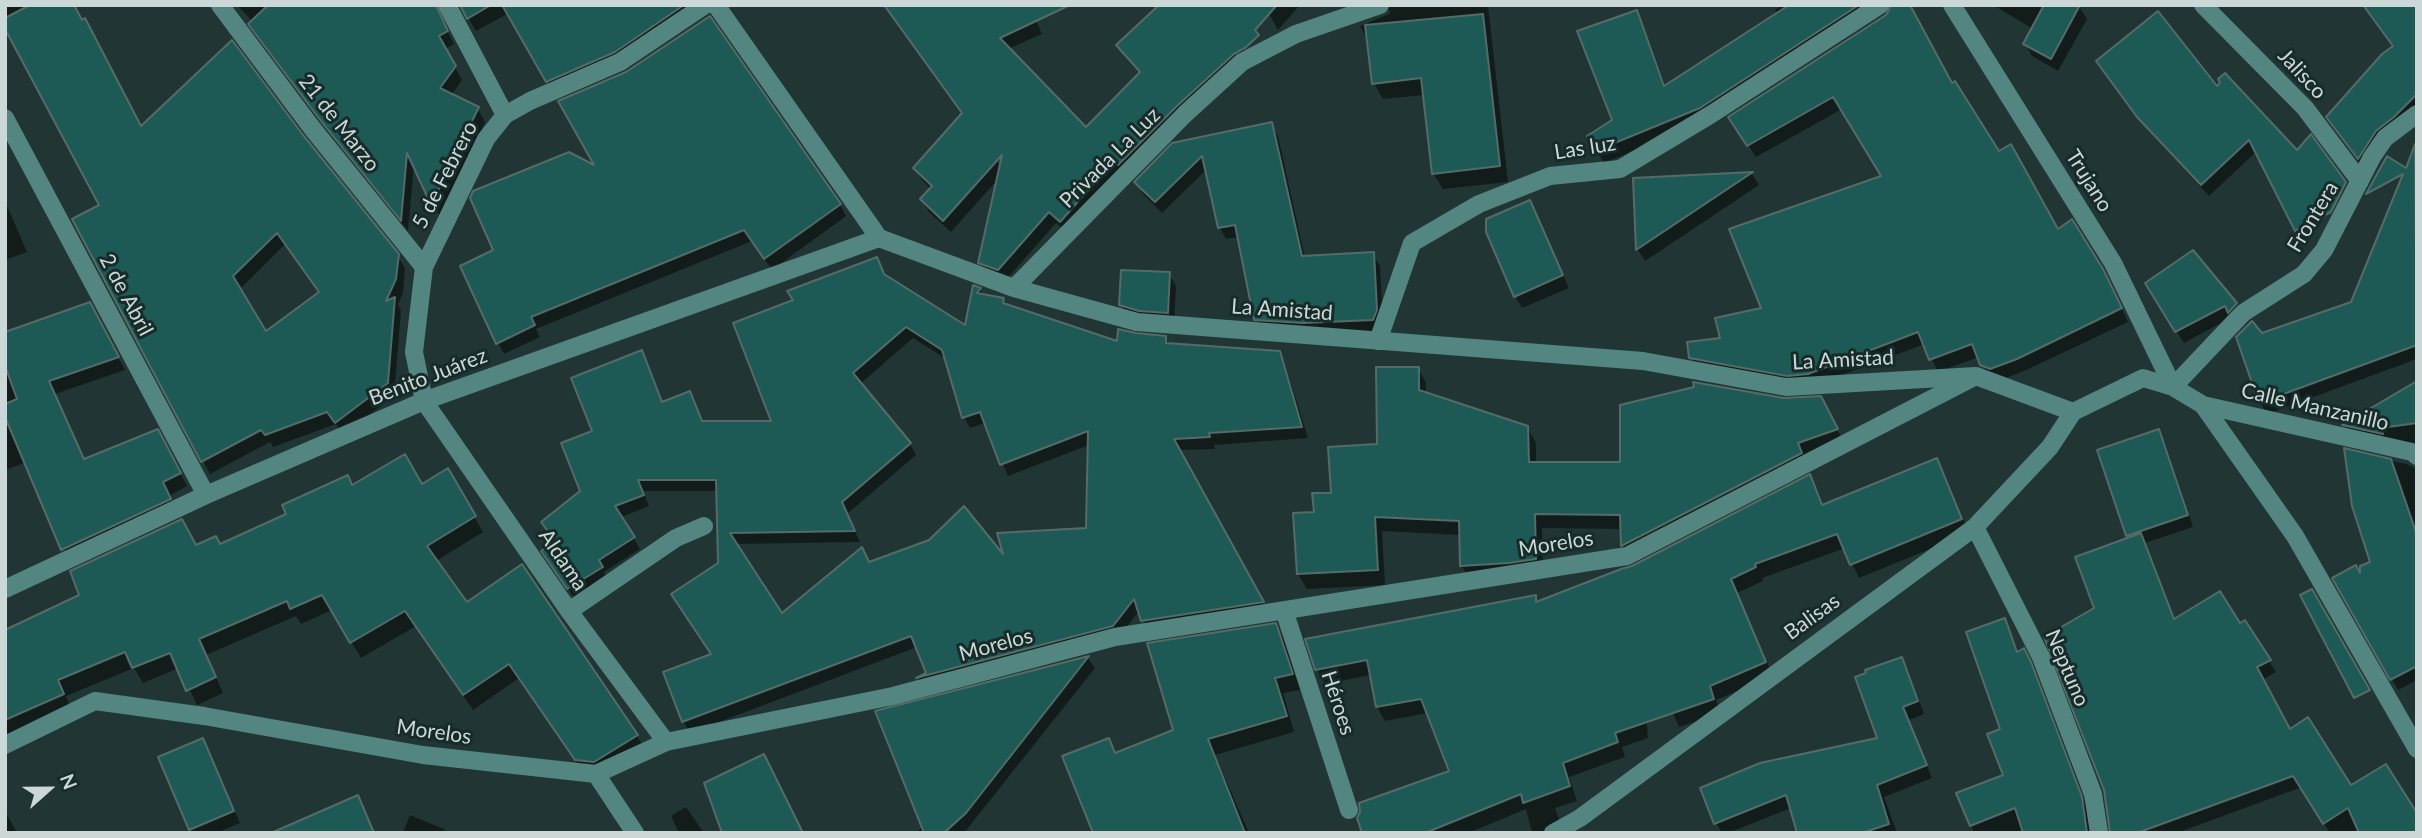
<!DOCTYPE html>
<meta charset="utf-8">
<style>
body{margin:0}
#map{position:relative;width:2422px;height:838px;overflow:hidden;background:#213634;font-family:Lato,sans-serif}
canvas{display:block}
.frame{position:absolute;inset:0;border:7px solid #ccd8d7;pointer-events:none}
.north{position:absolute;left:14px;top:754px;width:70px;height:70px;-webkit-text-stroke:5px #172c2a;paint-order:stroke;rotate:69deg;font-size:19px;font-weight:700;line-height:28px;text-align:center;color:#ccd8d7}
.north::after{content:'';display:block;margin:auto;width:24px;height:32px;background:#ccd8d7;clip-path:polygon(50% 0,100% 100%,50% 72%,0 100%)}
</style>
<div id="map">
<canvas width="2422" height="838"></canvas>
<div class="frame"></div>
<div class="north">N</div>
</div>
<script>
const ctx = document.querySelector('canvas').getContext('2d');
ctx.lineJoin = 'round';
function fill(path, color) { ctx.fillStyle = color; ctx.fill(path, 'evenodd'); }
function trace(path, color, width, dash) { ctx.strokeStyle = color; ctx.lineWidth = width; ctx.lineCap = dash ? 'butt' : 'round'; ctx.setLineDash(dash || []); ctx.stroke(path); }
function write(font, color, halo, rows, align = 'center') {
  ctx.font = font + ' Lato,sans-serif'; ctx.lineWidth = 6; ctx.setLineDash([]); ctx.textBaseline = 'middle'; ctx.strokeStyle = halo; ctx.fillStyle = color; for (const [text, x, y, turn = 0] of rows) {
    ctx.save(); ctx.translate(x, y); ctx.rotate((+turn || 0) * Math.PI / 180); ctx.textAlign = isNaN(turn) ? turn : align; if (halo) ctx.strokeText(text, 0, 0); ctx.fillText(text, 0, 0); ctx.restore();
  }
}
fill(new Path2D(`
 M5,5H73L142,128L302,136L397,255L405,268L403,293L398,304L401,311L394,396L343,434L336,424L273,447L270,442L210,474L74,219L101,206L5,18ZM285,244L320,293L265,334L239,290Z
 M237,5H711L555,94L509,13L476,31L463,9L457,6L448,8L442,20L454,44L445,49L462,80L451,96L478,109L485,122L439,216L414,164L408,231L331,134L258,37L253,22Z
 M955,5H1029L1042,34L1008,49L1086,129L1140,74L1125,57L1118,46L1244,48L1251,60L1068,233L1056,223L1005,281L987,274L980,262L999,178L951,232L929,212L922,200L931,189L922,180L915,168L997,161L1001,168L1007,143Z
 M1264,5H1300L1278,30Z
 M1350,5H1488L1508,182L1443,189L1433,173L1424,95L1383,99L1374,83L1368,41L1360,26L1389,14L1391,11L1387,10L1358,20Z
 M1783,5H1909L1952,85L1998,153L2057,231L2110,284L2128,322L2024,371L1998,381L1989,378L1979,357L1938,372L1925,344L1815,385L1699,370L1691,357L1722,340L1764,309L1883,177L1842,109L1756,157L1738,130L1888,16L1892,8L1888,6L1881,8L1707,120L1604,163L1589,137L1614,121L1636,12L1643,25L1666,87L1778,14L1775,10Z
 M1993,5H2078L2087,19L2058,71L2032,56L2025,43L2033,29Z
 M2364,5H2417V113L2363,167L2328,117L2394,47Z
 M2098,62L2217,88L2297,152L2338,174L2345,186L2299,233L2257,151L2209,196L2147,129Z
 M627,73L840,205L846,216L772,270L752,241L536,329L540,337L504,354L498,343L495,251L599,169Z
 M1271,124L1278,136L1305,258L1373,254L1380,266L1383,323L1380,331L1311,335L1263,331L1256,319L1239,237L1226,239L1220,228L1207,169L1162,213L1143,194L1137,182Z
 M2417,162V359L2267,414L2260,402L2353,303L2408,165Z
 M1752,174L1759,185L1645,261L1638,250L1634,179Z
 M5,201L27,252L5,260Z
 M1529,202L1569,288L1522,308L1515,296Z
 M876,259L885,277L966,328L975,287L980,289L984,296L1003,300L1006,306L1119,343L1165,337L1170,345L1279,352L1285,364L1308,438L1214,445L1215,449L1178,450L1269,613L1149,632L1139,611L1119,637L924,689L918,679L929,674L917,647L690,733L683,721L713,655L719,564L718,491H643L649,506L621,517L640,549L604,572L608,579L575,599L550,562L582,492L595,432L641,352L663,404L689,393L703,423H773L794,302ZM913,338L946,359L964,417L970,428L986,423L1008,476L1089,445L1088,530L1007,561L869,564L782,616L735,544L860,542L847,514L916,455L910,444L860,384Z
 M1169,274L1176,286L1174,325L1128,317L1121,305Z
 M2154,296L2236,304L2243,316L2232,317L2184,343Z
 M97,317L125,370L55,394L85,460L165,445L187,486L169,496L177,512L70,562L27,462L5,470V334Z
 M1418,368L1426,383V394L1527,427L1536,443V463L1622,464L1784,400L1820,398L1845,444L1631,560L1622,545V529L1542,528L1543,574L1470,580L1461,565V535L1382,531L1385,585L1307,589L1298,574L1316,514L1379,446Z
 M2417,383V450L2351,436L2345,425Z
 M2158,431L2165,443L2193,527L2145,543L2175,620L2240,625L2269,661L2276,672L2262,680L2290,731L2350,787L2417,833H2330L2302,787L2177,833H2112L2096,609L2130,539L2127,535Z
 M2346,451L2406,464L2417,469V680L2398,690L2335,579L2363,581L2372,563Z
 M1937,460L1945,474L1969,533L1859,578L1845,548L1762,578L1763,581L1737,593L1773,676L1716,700L1721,713L1679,727L1640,639L1648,738L1622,747L1625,757L1569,777L1577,801L1555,808L1564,833H1532L1526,809L1468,833H1364L1452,772L1428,713L1385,721L1377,707L1371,675L1325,684L1317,669L1535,597L1539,603L1633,568L1809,477L1823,507Z
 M447,470L483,532L436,561L466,605L637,736L646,751L586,776L519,678L473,710L416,626L361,658L332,610L301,624L296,616L206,655L223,693L197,705L179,668L143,683L134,668L66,696L72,711L5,739V632L196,547L220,546L353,487L421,486Z
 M2005,620L2019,653L2030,662L2037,676L2088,811L2092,833H1974L1959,794L2005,776L2002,730Z
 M1275,625L1284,640L1300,690L1283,693L1294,732L1215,755L1249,833H1094L1108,740L1116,754L1175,731Z
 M1088,658L1095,668L964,833H915L923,827L878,712Z
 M1901,659L1908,671L1924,714L1909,720L1932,778L1884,797L1897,833H1799L1791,808L1733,831H1721L1714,819L1880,740Z
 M203,741L240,823L217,833H193L190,829Z
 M686,807L704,833H679L671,816Z
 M5,811L17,833H5Z
 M410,815L444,829L446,833H403Z`), '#0007');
const building = new Path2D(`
 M30,5H74L82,20L85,18L141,126L232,40L303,135L399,254L396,279L386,301L395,297L388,383L335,423L327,412L265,435L261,430L201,462L72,219L99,205L5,29V18ZM277,233L319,292L266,331L233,276Z
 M268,5H436L448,31L439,36L456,66L440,88L479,107L431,205L407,153L401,221L321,121L248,24Z
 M460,5H491L467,19Z
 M502,5H684L615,52L546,82Z
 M884,5H1070L1000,38L1086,127L1140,72L1116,45L1159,5H1277L1255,30L1259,35L1245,48L1234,54L1177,106L1118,165L1114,161L1060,222L1049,212L998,270L978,263L1002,155L943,221L920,199L932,186L913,168L962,113Z
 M1789,5H1859L1700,108L1595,151L1587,136L1612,120L1577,31L1637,10L1664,86Z
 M1891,5H1910L1952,83L1955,81L1999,151L2011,144L2058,229L2072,219L2103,269L2122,308L2017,359L1990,369L1980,365L1972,344L1929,360L1918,332L1808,374L1787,376L1689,358L1687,342L1720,338L1715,318L1761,308L1729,229L1881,176L1833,97L1747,146L1728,117L1886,15Z
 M2044,5H2080L2051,59L2023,44Z
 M2363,5H2417V94L2394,117L2376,131L2358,159L2326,117L2382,54L2393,46Z
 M2158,11L2217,86L2220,83L2218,79L2225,73L2297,150L2311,134L2346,182L2331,212L2295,231L2249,140L2201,185L2137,117L2096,61Z
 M1483,14L1500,166L1432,174L1421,78L1372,84L1365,25Z
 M710,16L841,204L764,259L744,230L531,317L535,325L496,344L460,266L493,250L470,198L473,191L569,152L594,165L558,101L626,72Z
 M1272,122L1302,256L1374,252L1377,310L1373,320L1303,323L1254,320L1235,225L1218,228L1202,156L1155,202L1134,182L1172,143Z
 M2415,144L2417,345L2259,403L2236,337L2252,321L2262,333L2351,302L2403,174L2366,194L2387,156L2406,168Z
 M1753,172L1636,250L1633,178Z
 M1530,200L1563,275L1514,297L1486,232V219Z
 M2193,250L2237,303L2228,313L2225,306L2175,332L2145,283Z
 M877,257L884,274L965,325L973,285L981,288L977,293L1004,298L1003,303L1117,341L1118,329L1136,333L1166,336V343L1280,351L1302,427L1209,433L1210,437L1174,439L1264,602L1141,621L1134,599L1113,626L916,678L926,673L911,636L682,722L663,672L711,654L671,594L718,563L716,480H638L644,495L615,506L635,537L599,560L603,567L567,589L541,551L555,541L541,522L580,491L561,443L592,431L571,378L642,350L662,402L690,391L702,421H771L733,323L793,300L787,291ZM906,327L942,350L962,418L980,412L1000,465L1088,431L1086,528L997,533L1003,554L964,506L929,540L869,562L862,547L782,613L730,533L855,531L842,502L911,443L853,373Z
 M1121,270L1170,272L1168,313L1139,311L1119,305Z
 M90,302L119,357L49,381L84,459L158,429L181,473L163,482L171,499L61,550L5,417V404L17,399L5,366V332Z
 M1376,367H1419V390L1528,426L1529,462H1620V405L1694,387L1693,382L1784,398L1821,396L1838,429L1798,443L1802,453L1623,545L1621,546L1620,515L1535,514L1536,559L1509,563L1460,566L1459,521L1375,517L1378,570L1297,574L1293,513L1314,512L1312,493H1331L1328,447L1377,444Z
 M2417,381V423L2381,428L2383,434L2342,425Z
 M2159,429L2188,515L2126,536L2097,450Z
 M2344,448L2391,459L2417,535V666L2390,680L2332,578L2356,565L2360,573V566L2370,562L2352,506Z
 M405,454L422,484L448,468L476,516L427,546L467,602L522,564L638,735L594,762L575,760L509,664L463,695L405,611L350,643L322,595L290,609L287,601L199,639L216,677L186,691L170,653L132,668L125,652L58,680L64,694L5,720V630L79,595L70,571L182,519L196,545L216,536L220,544L286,514L282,505L348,475L352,485Z
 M1937,458L1962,519L1850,565L1837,534L1755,564L1756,567L1731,579L1766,662L1710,686L1714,699L1615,733L1618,742L1563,763L1570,786L1523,803L1521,794L1425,833H1362L1357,818L1360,812L1359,803L1449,771L1421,699L1376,707L1367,660L1315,670L1305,639L1536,595V602L1621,569L1632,566L1810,474L1822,505Z
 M2141,533L2174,619L2220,591L2240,623L2245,620L2271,660L2257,667L2290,729L2308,717L2351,785L2386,764L2417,813V833H2359L2348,808L2323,824L2293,776L2137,833H2110L2104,790L2044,637L2094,608L2075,557Z
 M2312,589L2370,690L2354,698L2300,595Z
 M2005,618L2017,652L2024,648L2031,662L2082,797L2087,833H2023L2015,808L1970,826L1956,793L2003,775L1987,734L2000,729L1966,632Z
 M1276,623L1293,674L1275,678L1287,716L1208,739L1245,833H1093L1062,756L1109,738L1115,753L1173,730L1147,643Z
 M1089,656L966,813L944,833H924L875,711Z
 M1902,657L1918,701L1903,707L1927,765L1877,785L1889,824L1862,833H1797L1786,795L1714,824L1700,788L1760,763L1877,738L1855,677L1866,673L1865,670Z
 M203,738L234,811L189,830L158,757Z
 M764,754L803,833H722L704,783Z
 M358,795L374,833H271Z`);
fill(building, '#1e5a55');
trace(building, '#546b68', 2);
trace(new Path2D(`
 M220,5L312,128L424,267
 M447,5L505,115
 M716,5L879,238L1014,288L1137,322L1643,361L1786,387L1976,376L2073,412L2143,378L2173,387L2203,405L2412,452L2417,456
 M1952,5L2113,263L2173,387
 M2203,5L2305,108L2360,181
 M5,118L206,495
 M1014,288L1185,114L1242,62L1296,34L1380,5
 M1378,341L1412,243L1479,204L1550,176L1620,169L1710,115L1880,5
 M2173,387L2243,313L2304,274L2324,250L2372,157L2385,138L2417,114
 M2203,405L2295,536L2417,749
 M1975,527L2041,657L2093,794L2099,833
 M5,589L206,495L424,401L879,238
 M1284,610L1349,810
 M569,611L676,538L704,526
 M666,742L569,611L424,401L414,352L424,267L486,139L505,115L530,101L620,62L705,5
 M5,745L95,701L204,716L423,755L596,774L666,742L893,696L1115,637L1627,556L1976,376
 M596,774L635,833
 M1553,833L1580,818L1975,527L2050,447L2073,412`), '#548681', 18);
write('21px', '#ccd8d7', '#172c2a', [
 ["Jalisco",2302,74,47],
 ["21 de Marzo",339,123,52],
 ["Las luz",1585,148,-9],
 ["Privada La Luz",1110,158,-45],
 ["5 de Febrero",445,175,-63],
 ["Trujano",2089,181,58],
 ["Frontera",2313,217,-59],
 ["2 de Abril",126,295,62],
 ["La Amistad",1282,310,4],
 ["La Amistad",1843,360,-3],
 ["Benito Juárez",428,377,-21],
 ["Calle Manzanillo",2315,407,13],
 ["Morelos",1556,544,-9],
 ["Aldama",563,560,56],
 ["Balisas",1812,617,-36],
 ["Morelos",996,645,-15],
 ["Neptuno",2067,668,67],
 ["Héroes",1338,703,72],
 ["Morelos",434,732,8]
]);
</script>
